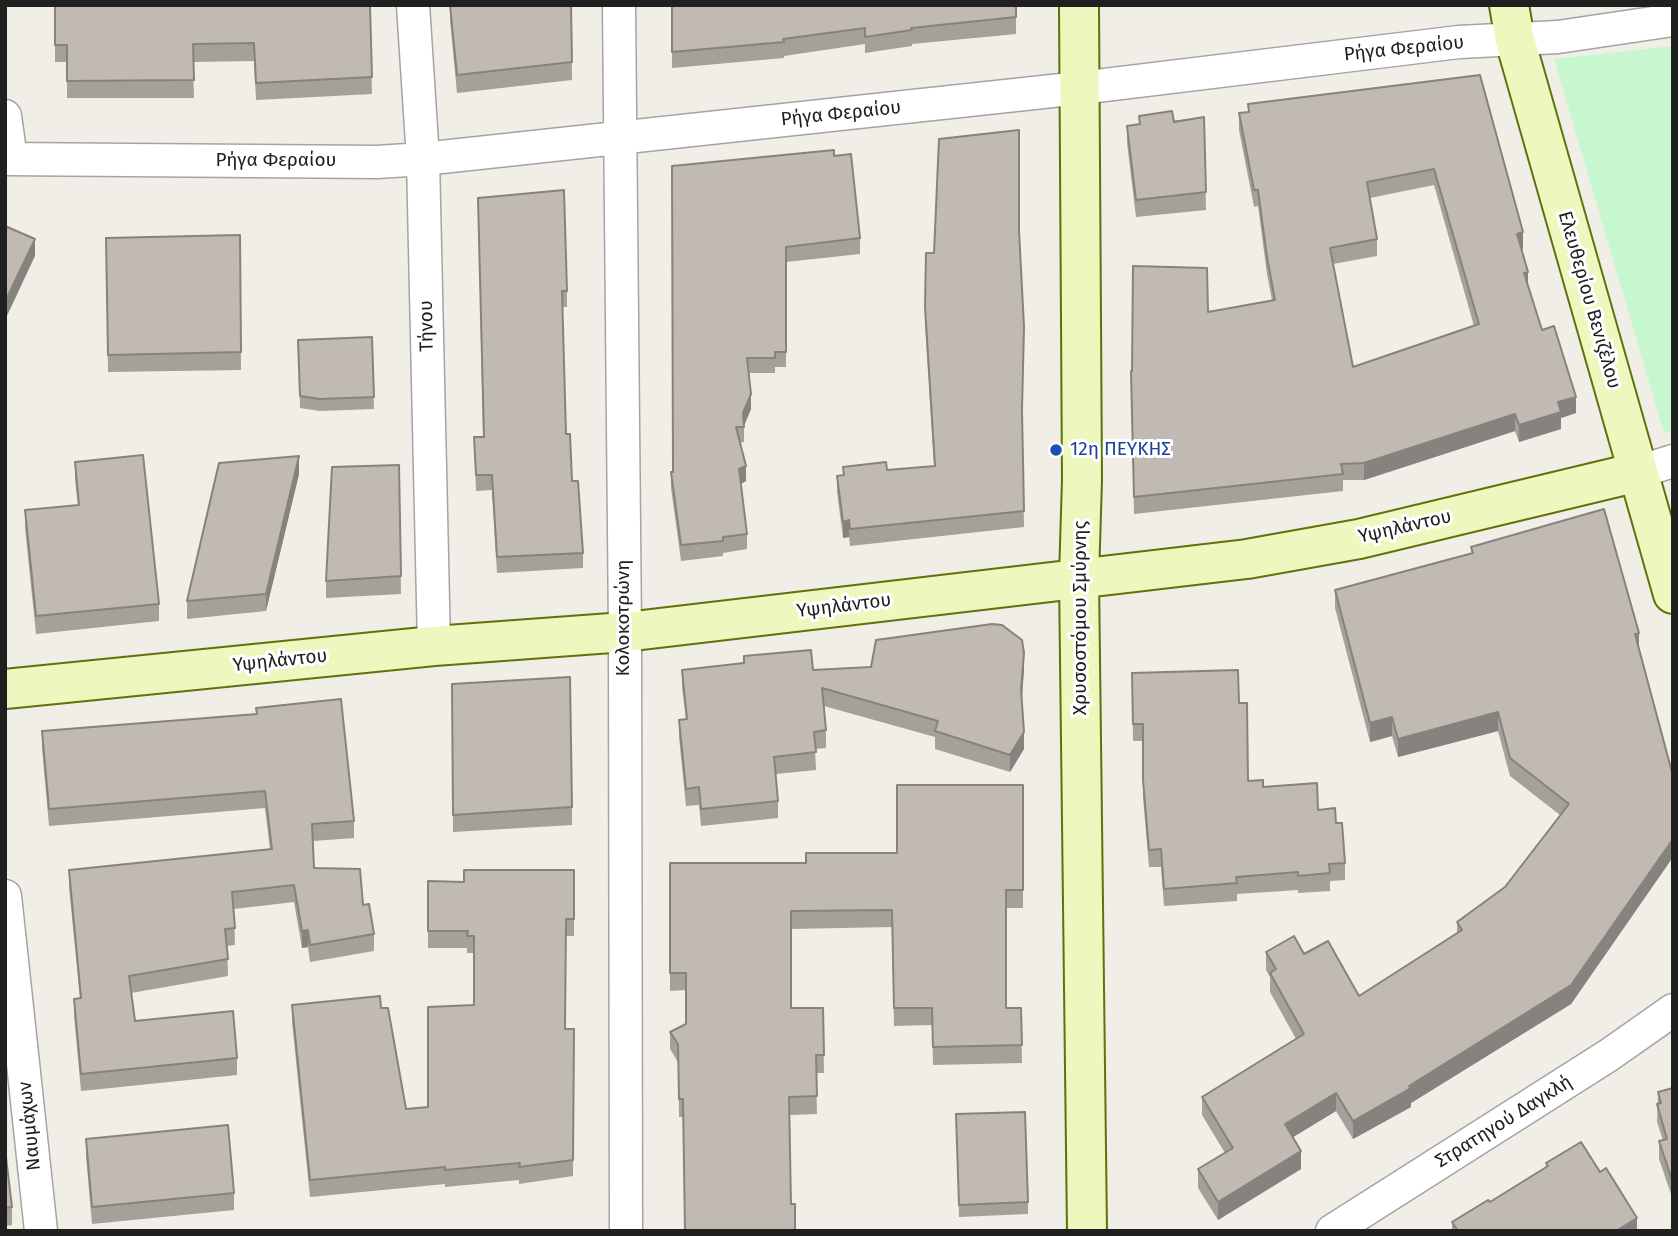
<!DOCTYPE html>
<meta charset="utf-8">
<style>
body{margin:0}
#map{position:relative;width:1678px;height:1236px;overflow:hidden;background:#f0eee7;font-family:"Fira Sans",sans-serif}
canvas{display:block}
.frame{position:absolute;inset:0;border:7px solid #202020;pointer-events:none}
</style>
<div id="map">
<canvas width="1678" height="1236"></canvas>
<div class="frame"></div>
</div>
<script>
const ctx = document.querySelector('canvas').getContext('2d');
ctx.lineJoin = 'round';
function fill(path, color) { ctx.fillStyle = color; ctx.fill(path, 'evenodd'); }
function trace(path, color, width, dash) { ctx.strokeStyle = color; ctx.lineWidth = width; ctx.lineCap = dash ? 'butt' : 'round'; ctx.setLineDash(dash || []); ctx.stroke(path); }
function write(font, color, halo, rows, align = 'center') {
  ctx.font = font + ' "Fira Sans",sans-serif'; ctx.lineWidth = 6; ctx.setLineDash([]); ctx.textBaseline = 'middle'; ctx.strokeStyle = halo; ctx.fillStyle = color; for (const [text, x, y, turn = 0] of rows) {
    ctx.save(); ctx.translate(x, y); ctx.rotate((+turn || 0) * Math.PI / 180); ctx.textAlign = isNaN(turn) ? turn : align; if (halo) ctx.strokeText(text, 0, 0); ctx.fillText(text, 0, 0); ctx.restore();
  }
}
fill(new Path2D(`
 M1673,46V430L1664,433L1554,59Z`), '#c6f7cf');
const street = new Path2D(`
 M413,5L423,159L434,646
 M619,5L625,632L626,1231
 M5,116L11,159
 M5,159L377,162L423,159L1080,88L1459,42L1558,37L1673,20
 M1638,472L1673,461
 M5,896L41,1231
 M1332,1231L1609,1055L1673,1010`);
const secondary = new Path2D(`
 M1079,5L1082,480L1079,577L1087,1231
 M1509,5L1515,40L1673,594
 M5,689L434,646L625,632L1247,559L1359,539L1638,472`);
trace(street, '#a4a4a4', 35);
trace(secondary, '#5e730a', 42);
trace(street, '#fff', 32);
trace(secondary, '#eef7be', 38);
fill(new Path2D(`
 M55,5H370L372,94L256,100L254,61L193,62L194,98H67V62H55Z
 M450,5H571L572,80L457,93L450,20Z
 M672,5H1016V34L912,44V46L865,53V44L784,56V58L672,68Z
 M1480,75L1523,249H1522L1528,286L1542,330L1576,413L1561,418V429L1519,442L1515,431L1364,480H1343V491L1134,514L1131,388L1132,371L1208,312L1272,300L1267,274L1258,206L1254,207L1239,130V113L1248,112V104ZM1434,185L1474,326L1353,367L1333,264L1377,256V239L1370,198Z
 M1204,117L1206,210L1136,217L1127,143V126Z
 M834,156L860,238V254L786,262V367H775V373H748L751,409L744,426V442L740,443L746,481L741,484L747,534V549L723,553V556L681,561L671,488V472H673L672,166Z
 M478,198L567,291V307H562L566,434L583,553V568L497,573L492,490L476,491L474,437H483Z
 M1019,230L1024,527L850,546L849,537L843,538L837,492V476L843,475V467L887,470L934,466L925,324L926,253H934Z
 M240,235L241,370L108,372L106,238Z
 M372,337L374,409L320,411L300,408L298,340Z
 M75,462L159,604V621L36,634L25,528V510L78,505L75,480Z
 M399,465L401,594L326,598V581Z
 M299,474L266,611L187,619V601Z
 M1471,547L1639,651L1673,776V857L1571,1004L1411,1103V1107L1353,1139L1336,1111L1293,1137L1301,1169L1218,1220L1198,1188V1169L1225,1153L1202,1115V1097L1296,1039L1270,992V977L1266,970V952L1304,954L1359,996L1457,933V922L1505,887L1560,815L1510,776L1498,731L1398,757L1392,736L1370,742L1335,608V590L1471,553Z
 M682,670H1024L1022,700L1024,749L1010,772L935,749V737L824,706L826,730V748L815,749L816,770L776,774L778,801V818L701,826L699,805L686,806L679,737V720L686,719L682,687Z
 M1132,673L1239,703L1248,781L1318,810L1336,823L1345,863V880L1330,881V891L1298,893V890L1237,894V901L1164,906L1161,867H1149L1143,797V741H1133Z
 M452,684L572,807V825L453,832Z
 M256,708L354,821V838L313,841L314,868L363,905L374,934V951L310,962L308,947L302,948L294,902L234,909L235,945L227,946L228,976L131,993L135,1021L237,1058V1075L81,1091L74,1016V999L80,998L69,887V870L270,850L265,808L49,826L42,748V731L256,714Z
 M1023,785V908H1006V1008H1021L1022,1063L933,1065L932,1025L894,1026L892,927L791,929V1008H823L824,1073H816L817,1114L790,1115L791,1204L795,1231L683,1117H679L678,1062L670,1049V1032L686,1024V990L670,991V863H806L897,853Z
 M574,870V936H566L565,1029H574L573,1176L519,1184V1180L445,1187V1184L310,1197L292,1022V1005L381,1008L406,1109L428,1107L474,1005V953H467V948H428V881L464,882Z
 M1673,1088V1200L1659,1159V1141L1663,1140L1657,1122L1658,1092Z
 M956,1126L1028,1202V1214L959,1217Z
 M86,1139L234,1193V1210L92,1224L86,1156Z
 M5,1149L12,1207V1225L5,1226Z
 M1546,1163L1637,1231H1452V1222L1490,1202L1546,1167Z`), '#a5a09a');
fill(new Path2D(`
 M1523,232V249L1517,250V234Z
 M35,239V256L5,320V302Z
 M1528,272V289L1524,273Z
 M751,394V409L743,428V413Z
 M1576,397V413L1561,418V429L1519,442V425L1558,402Z
 M1515,414V431L1364,480V463Z
 M299,456V474L266,611V594Z
 M746,466V481L739,485V469Z
 M849,520V537L843,538V522Z
 M1639,633V652L1635,634Z
 M1024,653V670L1021,706V689Z
 M1498,712V731L1398,757V739Z
 M1392,717V736L1370,742V723Z
 M1024,732V749L1010,772V755Z
 M1673,839V857L1571,1004L1411,1103V1107L1353,1139V1121L1409,1086Z
 M308,930V947L302,948V931Z
 M1336,1093V1111L1285,1142V1124Z
 M1301,1151V1169L1218,1220V1202Z
 M1637,1218V1231H1616Z`), '#86827d');
const building = new Path2D(`
 M55,5H370L372,77L256,83L254,43L193,44L194,80L67,81V45H55Z
 M450,5H571L572,62L457,75Z
 M672,5H1016V17L911,28L912,30L865,37V28L783,39L784,42L672,52Z
 M1480,75L1523,232L1517,234L1528,272L1524,273L1542,330L1554,326L1576,397L1558,402L1561,412L1519,425L1515,414L1364,463L1341,464L1343,474L1134,497L1131,371H1132L1133,266L1207,268L1208,312L1275,300L1267,257L1258,190H1254L1239,113L1249,112L1248,104ZM1434,169L1479,324L1353,367L1330,248L1377,239L1367,182Z
 M1172,111L1174,122L1204,117L1206,192L1136,200L1127,126L1140,124L1139,116Z
 M1019,130V230L1024,327L1022,410L1024,511L850,529L849,520L843,522L837,476L844,475L843,467L886,462L887,470L935,466L925,307L926,253H934L939,139Z
 M834,150V156L851,154L860,238L786,247V352H775V358H747L751,394L743,413L744,427H736L746,466L739,469L747,534L723,537V541L681,545L671,472H673L672,166Z
 M564,190L567,291H562L566,434H570L572,481H578L583,553L497,557L492,475H476L474,437H484L478,198Z
 M5,226L35,239L5,302Z
 M240,235L241,352L108,355L106,238Z
 M372,337L374,397L320,399L300,396L298,340Z
 M143,455L159,604L36,616L25,510L79,505L75,462Z
 M299,456L266,594L187,601L219,463Z
 M399,465L401,576L326,581L332,467Z
 M1604,509L1639,633L1635,634L1673,776V839L1571,985L1409,1086L1411,1088L1353,1121L1336,1093L1285,1124L1301,1151L1218,1202L1198,1169L1233,1148L1202,1097L1304,1034L1270,973L1276,969L1266,952L1294,936L1304,954L1328,941L1359,996L1462,930L1457,922L1505,887L1569,804L1510,758L1498,712L1398,739L1392,717L1370,723L1335,590L1473,553L1471,547Z
 M992,624L1002,625L1022,640L1024,653L1021,689L1024,732L1010,755L935,731L938,721L822,688L826,730L814,732L816,752L774,757L778,801L701,809L699,787L686,789L679,720L687,719L682,670L744,663V656L811,650L813,670L871,667L876,640Z
 M1238,670L1239,703H1247L1248,781L1263,780V787L1317,783L1318,810L1335,808L1336,823H1342L1345,863L1329,864L1330,873L1298,876V872L1236,877L1237,883L1164,889L1161,849L1149,850L1143,780V724H1133L1132,673Z
 M570,677L572,807L453,815L452,684Z
 M341,699L354,821L312,824L314,868L360,869L363,905L369,904L374,934L310,945L308,930L302,931L294,885L232,892L235,928L225,929L228,959L129,976L135,1021L233,1011L237,1058L81,1074L74,999L81,998L69,870L272,849L265,791L49,809L42,731L257,714L256,708Z
 M897,785H1023V890H1006V1008H1021L1022,1045L933,1047L932,1008H894L892,910L791,911V1008H823L824,1055H816L817,1096L789,1097L791,1204H795V1231H685L683,1099H679L678,1044L670,1032L686,1024V973H670V863H806V853H897Z
 M464,870H574V919H566L565,1029H574L573,1160L519,1167L520,1163L445,1170V1167L310,1180L292,1005L380,996L381,1008H388L406,1109L428,1107V1007L474,1005V936H467L468,931H428V881L464,882Z
 M1673,1088V1183L1659,1141L1667,1139L1657,1104L1661,1103L1658,1092Z
 M1025,1112L1028,1202L959,1205L956,1114Z
 M228,1125L234,1193L92,1207L86,1139Z
 M1581,1142L1600,1172L1606,1168L1637,1218L1616,1231H1458L1452,1222L1488,1200L1490,1202L1548,1166L1546,1163Z
 M5,1149L12,1207L5,1208Z`);
fill(building, '#c0bab3');
trace(building, '#86827d', 2);
for (const [x, y, r, color] of [
 [1056,450,7,"#1a4fb4"]
]) { const dot = new Path2D(); dot.arc(x, y, r, 0, 2 * Math.PI); ctx.fillStyle = color; ctx.fill(dot); trace(dot, '#fff', 2.5); }
write('19px', '#202020', '#fff', [
 ["Ρήγα Φεραίου",1404,49,-6],
 ["Ρήγα Φεραίου",841,114,-6],
 ["Ρήγα Φεραίου",276,161],
 ["Ελευθερίου Βενιζέλου",1589,300,74],
 ["Τήνου",427,326,-91],
 ["Υψηλάντου",1405,527,-13],
 ["Υψηλάντου",844,606,-7],
 ["Κολοκοτρώνη",624,618,-90],
 ["Χρυσοστόμου Σμύρνης",1081,618,-90],
 ["Υψηλάντου",280,661,-6],
 ["Στρατηγού Δαγκλή",1504,1122,-32],
 ["Ναυμάχων",30,1126,-96]
]);
write('19px', '#164399', '#fff', [
 ["12η ΠΕΥΚΗΣ",1070,450]
], 'left');
</script>
